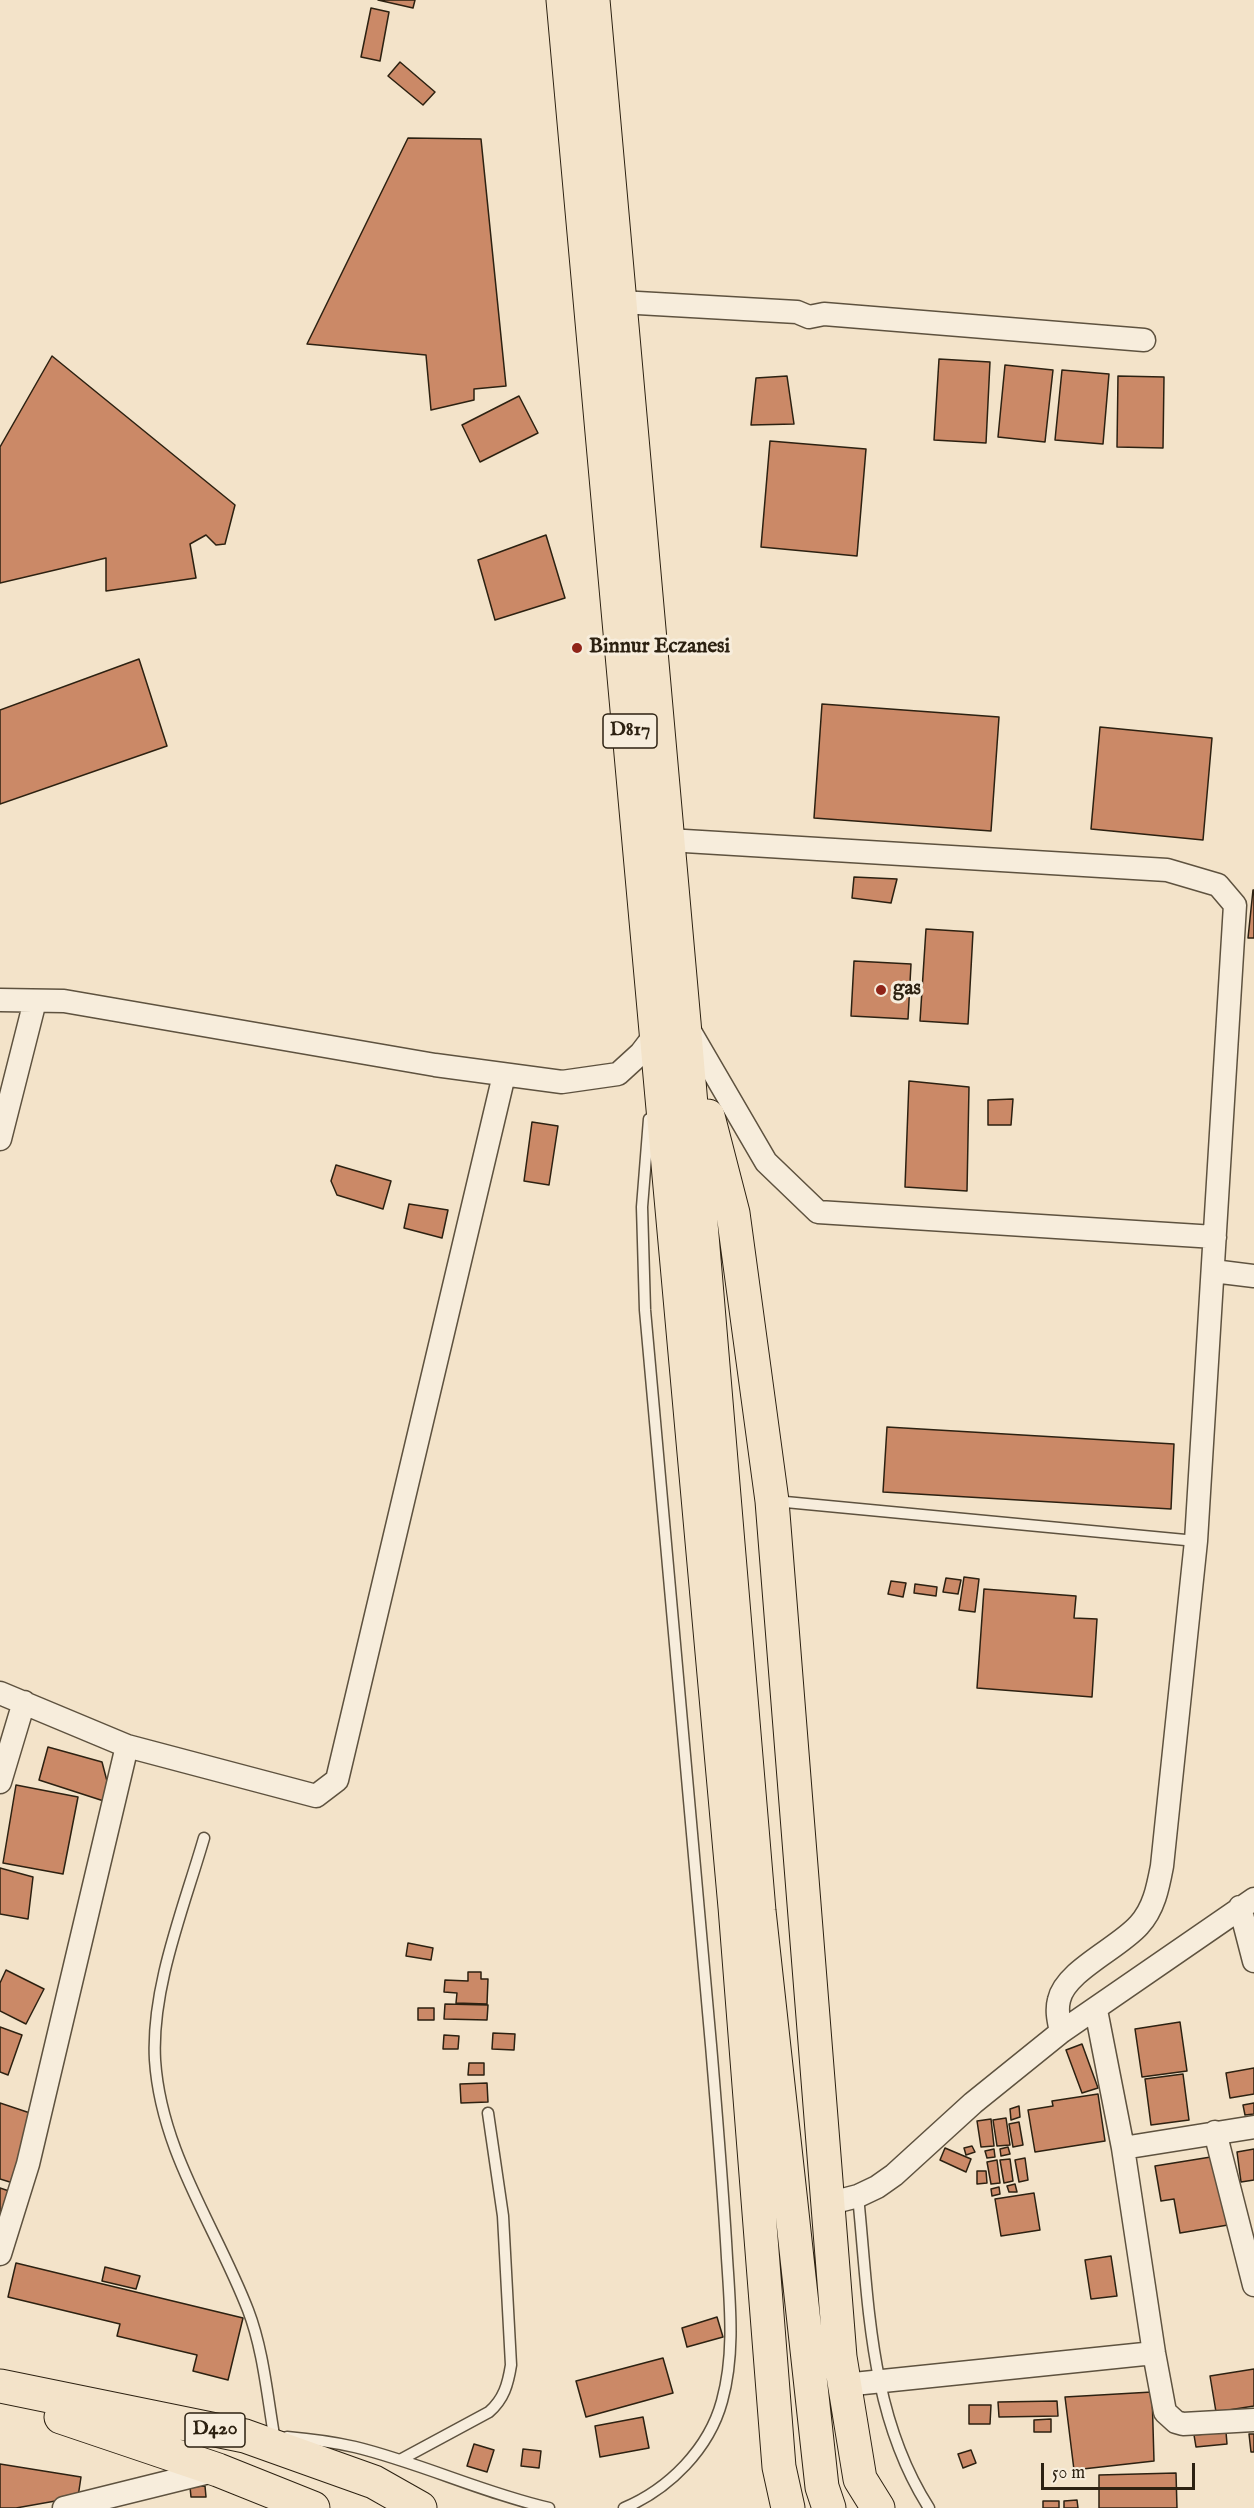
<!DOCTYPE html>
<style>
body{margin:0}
#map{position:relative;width:1254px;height:2508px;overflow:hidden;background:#f3e3c9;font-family:"IM FELL English",serif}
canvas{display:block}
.scale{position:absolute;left:1041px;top:2463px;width:154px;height:27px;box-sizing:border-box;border:3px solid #2c2111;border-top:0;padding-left:8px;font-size:18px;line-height:21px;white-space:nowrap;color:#2c2111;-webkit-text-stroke:4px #f7eddc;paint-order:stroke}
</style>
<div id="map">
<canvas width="1254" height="2508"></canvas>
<div class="scale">50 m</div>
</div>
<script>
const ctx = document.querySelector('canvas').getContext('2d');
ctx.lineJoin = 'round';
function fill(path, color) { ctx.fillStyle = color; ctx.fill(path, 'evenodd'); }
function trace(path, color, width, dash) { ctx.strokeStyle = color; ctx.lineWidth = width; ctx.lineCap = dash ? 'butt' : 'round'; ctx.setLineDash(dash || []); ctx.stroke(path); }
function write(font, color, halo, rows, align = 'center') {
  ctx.font = font + ' "IM FELL English",serif'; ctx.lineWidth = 6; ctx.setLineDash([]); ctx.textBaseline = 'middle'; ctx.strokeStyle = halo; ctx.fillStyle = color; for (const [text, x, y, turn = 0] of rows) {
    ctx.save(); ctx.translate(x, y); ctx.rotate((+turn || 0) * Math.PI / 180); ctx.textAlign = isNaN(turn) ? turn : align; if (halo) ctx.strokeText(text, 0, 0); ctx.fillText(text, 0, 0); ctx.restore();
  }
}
const building = new Path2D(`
 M378,0H415L413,8Z
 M371,8L389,12L380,61L361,57Z
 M400,62L435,92L423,105L388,76Z
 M408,138L481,139L506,386L474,389V400L431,410L426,355L307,344Z
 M52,356L235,505L225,544L216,545L206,535L190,544L196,578L106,591V558L0,583V447Z
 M939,359L990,362L986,443L934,440Z
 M1005,365L1053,370L1045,442L998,437Z
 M1062,370L1109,374L1103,444L1055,440Z
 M787,376L794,424L751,425L756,378Z
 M1118,376L1164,377L1163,448L1117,447Z
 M519,396L538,433L480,462L462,425Z
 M770,441L866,449L857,556L761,547Z
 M546,535L565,598L495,620L478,560Z
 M139,659L167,746L0,804V710Z
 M822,704L999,717L991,831L814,818Z
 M1100,727L1212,738L1203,840L1091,829Z
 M854,877L897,879L891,903L852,898Z
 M1253,890H1254V938H1248Z
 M926,929L973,932L968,1024L920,1021Z
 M854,961L911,964L908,1019L851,1016Z
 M909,1081L969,1087L967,1191L905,1187Z
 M1013,1099L1011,1125H988V1100Z
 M532,1122L558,1126L549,1185L524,1181Z
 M336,1165L391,1181L383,1209L337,1195L331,1181Z
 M409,1204L448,1210L442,1238L404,1228Z
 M887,1427L1174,1444L1171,1509L883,1492Z
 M964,1577L979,1579L975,1612L959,1610Z
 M946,1578L961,1580L958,1594L943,1592Z
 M891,1581L906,1583L903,1597L888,1594Z
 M915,1584L937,1587L936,1596L914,1593Z
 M984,1589L1076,1596L1074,1618L1097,1619L1092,1697L977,1688Z
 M48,1747L102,1762L113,1804L39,1780Z
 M16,1785L78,1797L63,1874L3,1863Z
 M0,1868L33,1877L28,1919L0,1914Z
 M408,1943L433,1948L431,1960L406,1956Z
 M6,1970L44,1989L26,2024L0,2011V1983Z
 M468,1972H481V1979H488L487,2004L456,2003L457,1993L444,1992L445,1980L468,1981Z
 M445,2004L488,2005L487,2020L444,2019Z
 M418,2008H434V2020H418Z
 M1180,2022L1187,2071L1142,2077L1135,2029Z
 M0,2027L22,2035L8,2075L0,2072Z
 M493,2033L515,2034L514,2050L492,2049Z
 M444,2035L459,2036L458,2049H443Z
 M1082,2044L1098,2088L1082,2093L1066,2050Z
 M469,2063H484V2075H468Z
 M1254,2068V2094L1230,2098L1226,2073Z
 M1183,2074L1189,2120L1151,2125L1145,2079Z
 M487,2083L488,2102L461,2103L460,2084Z
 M1098,2094L1105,2141L1035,2152L1028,2110L1053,2106L1052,2101Z
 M0,2103L36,2115L13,2183L0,2179Z
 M1254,2103V2114L1245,2115L1243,2105Z
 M1019,2106L1020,2117L1011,2120L1010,2109Z
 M1006,2118L1010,2145L997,2146L993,2120Z
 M991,2119L994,2146L981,2147L977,2121Z
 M1019,2122L1023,2145L1013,2147L1009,2124Z
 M972,2146L975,2152L966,2155L964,2148Z
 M1008,2147L1010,2154L1001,2156L1000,2149Z
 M945,2148L971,2159L966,2172L940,2160Z
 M994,2149L995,2157L987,2158L985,2151Z
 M1254,2149V2180L1241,2182L1237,2152Z
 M1217,2156L1228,2225L1180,2233L1174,2199L1161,2201L1155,2166Z
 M1025,2158L1028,2180L1019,2182L1015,2160Z
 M1010,2159L1013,2181L1004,2183L1000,2160Z
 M997,2160L1000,2183L991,2184L987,2162Z
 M977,2171H986L987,2183L977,2184Z
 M1015,2184L1017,2192H1009L1007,2186Z
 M999,2187L1000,2194L992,2196L991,2189Z
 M0,2188L12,2192L0,2234Z
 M1034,2193L1040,2230L1001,2236L995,2199Z
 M1111,2256L1117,2296L1091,2299L1085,2260Z
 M16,2263L243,2318L228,2380L193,2371L197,2355L117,2336L120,2324L8,2297Z
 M105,2267L140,2276L136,2289L102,2281Z
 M717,2317L723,2337L687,2347L682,2328Z
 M663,2358L673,2393L586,2417L576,2381Z
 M1254,2369V2406L1216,2412L1210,2376Z
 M1152,2392L1154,2461L1074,2470L1065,2397Z
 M1057,2401L1058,2416L999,2417L998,2402Z
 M969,2405H991L990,2424H969Z
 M643,2417L649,2448L600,2457L595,2426Z
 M1051,2419V2432H1034V2420Z
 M1226,2432L1227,2444L1196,2447L1194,2435Z
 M1249,2434H1254V2452H1251Z
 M474,2444L494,2450L487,2472L467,2466Z
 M523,2449L541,2451L539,2468L521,2466Z
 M971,2450L976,2463L963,2468L958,2454Z
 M0,2464L81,2477L78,2497L16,2508H0Z
 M1176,2473L1177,2508H1099V2475Z
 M205,2486L206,2497H191L190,2487Z
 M1077,2500L1078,2508H1064V2501Z
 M1043,2501H1059V2508H1043Z`);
fill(building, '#cb8967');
trace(building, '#2c2111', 1.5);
const service = new Path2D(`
 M775,1501L1196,1541
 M204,1838C184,1907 151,1988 155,2060C161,2152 216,2227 248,2310C263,2349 267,2394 274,2435
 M858,2196C869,2304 869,2414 929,2508
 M287,2437C310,2439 333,2442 355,2447C421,2463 483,2493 549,2508
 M400,2460L489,2412C504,2399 508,2384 511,2365L503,2216L488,2113
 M624,2508C669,2489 709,2449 722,2401C735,2354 730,2305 727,2258C723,2187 717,2116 711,2045C689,1800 667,1555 645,1310L642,1207L649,1119`);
const minor = new Path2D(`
 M620,302L797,312L809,317L824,314L1144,340
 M668,840L1167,870L1218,885L1235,905L1196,1541L1162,1866C1158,1887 1154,1909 1139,1925C1119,1948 1065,1971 1059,2000C1056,2011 1059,2022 1061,2032
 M0,1000L64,1001L435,1065L562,1082L618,1074L641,1053L657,1032
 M688,1028L766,1162L818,1212L1215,1237
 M0,1139L35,1001
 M1213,1271L1254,1276
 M0,1693L127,1746L28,2164L0,2254
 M127,1746L316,1796L337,1780L504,1075
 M0,1782L24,1702
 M1240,1907L1254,1961
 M1096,2010L1123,2148L1154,2353L1165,2412L1176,2422L1183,2424L1254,2420
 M1215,2132L1254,2285
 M1123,2148L1254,2127
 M827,2204L858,2196L877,2187L894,2175L973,2103L1061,2032L1254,1899
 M844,2385L1154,2353
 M64,2508L217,2470`);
const primary = new Path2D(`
 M0,2386L245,2436L374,2482L420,2508
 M61,2417L218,2470L313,2508`);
const trunk = new Path2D(`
 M563,0L735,1907L779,2467L788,2508
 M593,0L684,1022L759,1911L822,2487L829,2508
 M708,1116L733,1213L772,1501L840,2357L860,2479L878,2508`);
trace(service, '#5e523f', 13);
trace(minor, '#5e523f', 25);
trace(primary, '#2c2111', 35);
trace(trunk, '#2c2111', 35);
trace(service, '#f7eddc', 10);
trace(minor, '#f7eddc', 22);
trace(primary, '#f3e3c9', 33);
trace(trunk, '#f3e3c9', 33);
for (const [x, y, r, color] of [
 [577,648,6,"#8f2418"],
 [881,990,6,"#8f2418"]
]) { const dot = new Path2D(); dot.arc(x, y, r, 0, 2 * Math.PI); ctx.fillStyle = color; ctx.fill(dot); trace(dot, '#f7eddc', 2); }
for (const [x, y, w] of [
 [630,731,54],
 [215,2430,60]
]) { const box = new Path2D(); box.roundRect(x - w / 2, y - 17, w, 34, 4.5); ctx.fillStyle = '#f7eddc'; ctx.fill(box); trace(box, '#2c2111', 1.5); }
write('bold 20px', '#2c2111', null, [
 ["D817",630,731],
 ["D420",215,2430]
]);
write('bold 21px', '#2c2111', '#f7eddc', [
 ["Binnur Eczanesi",589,648],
 ["gas",893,990]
], 'left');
</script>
